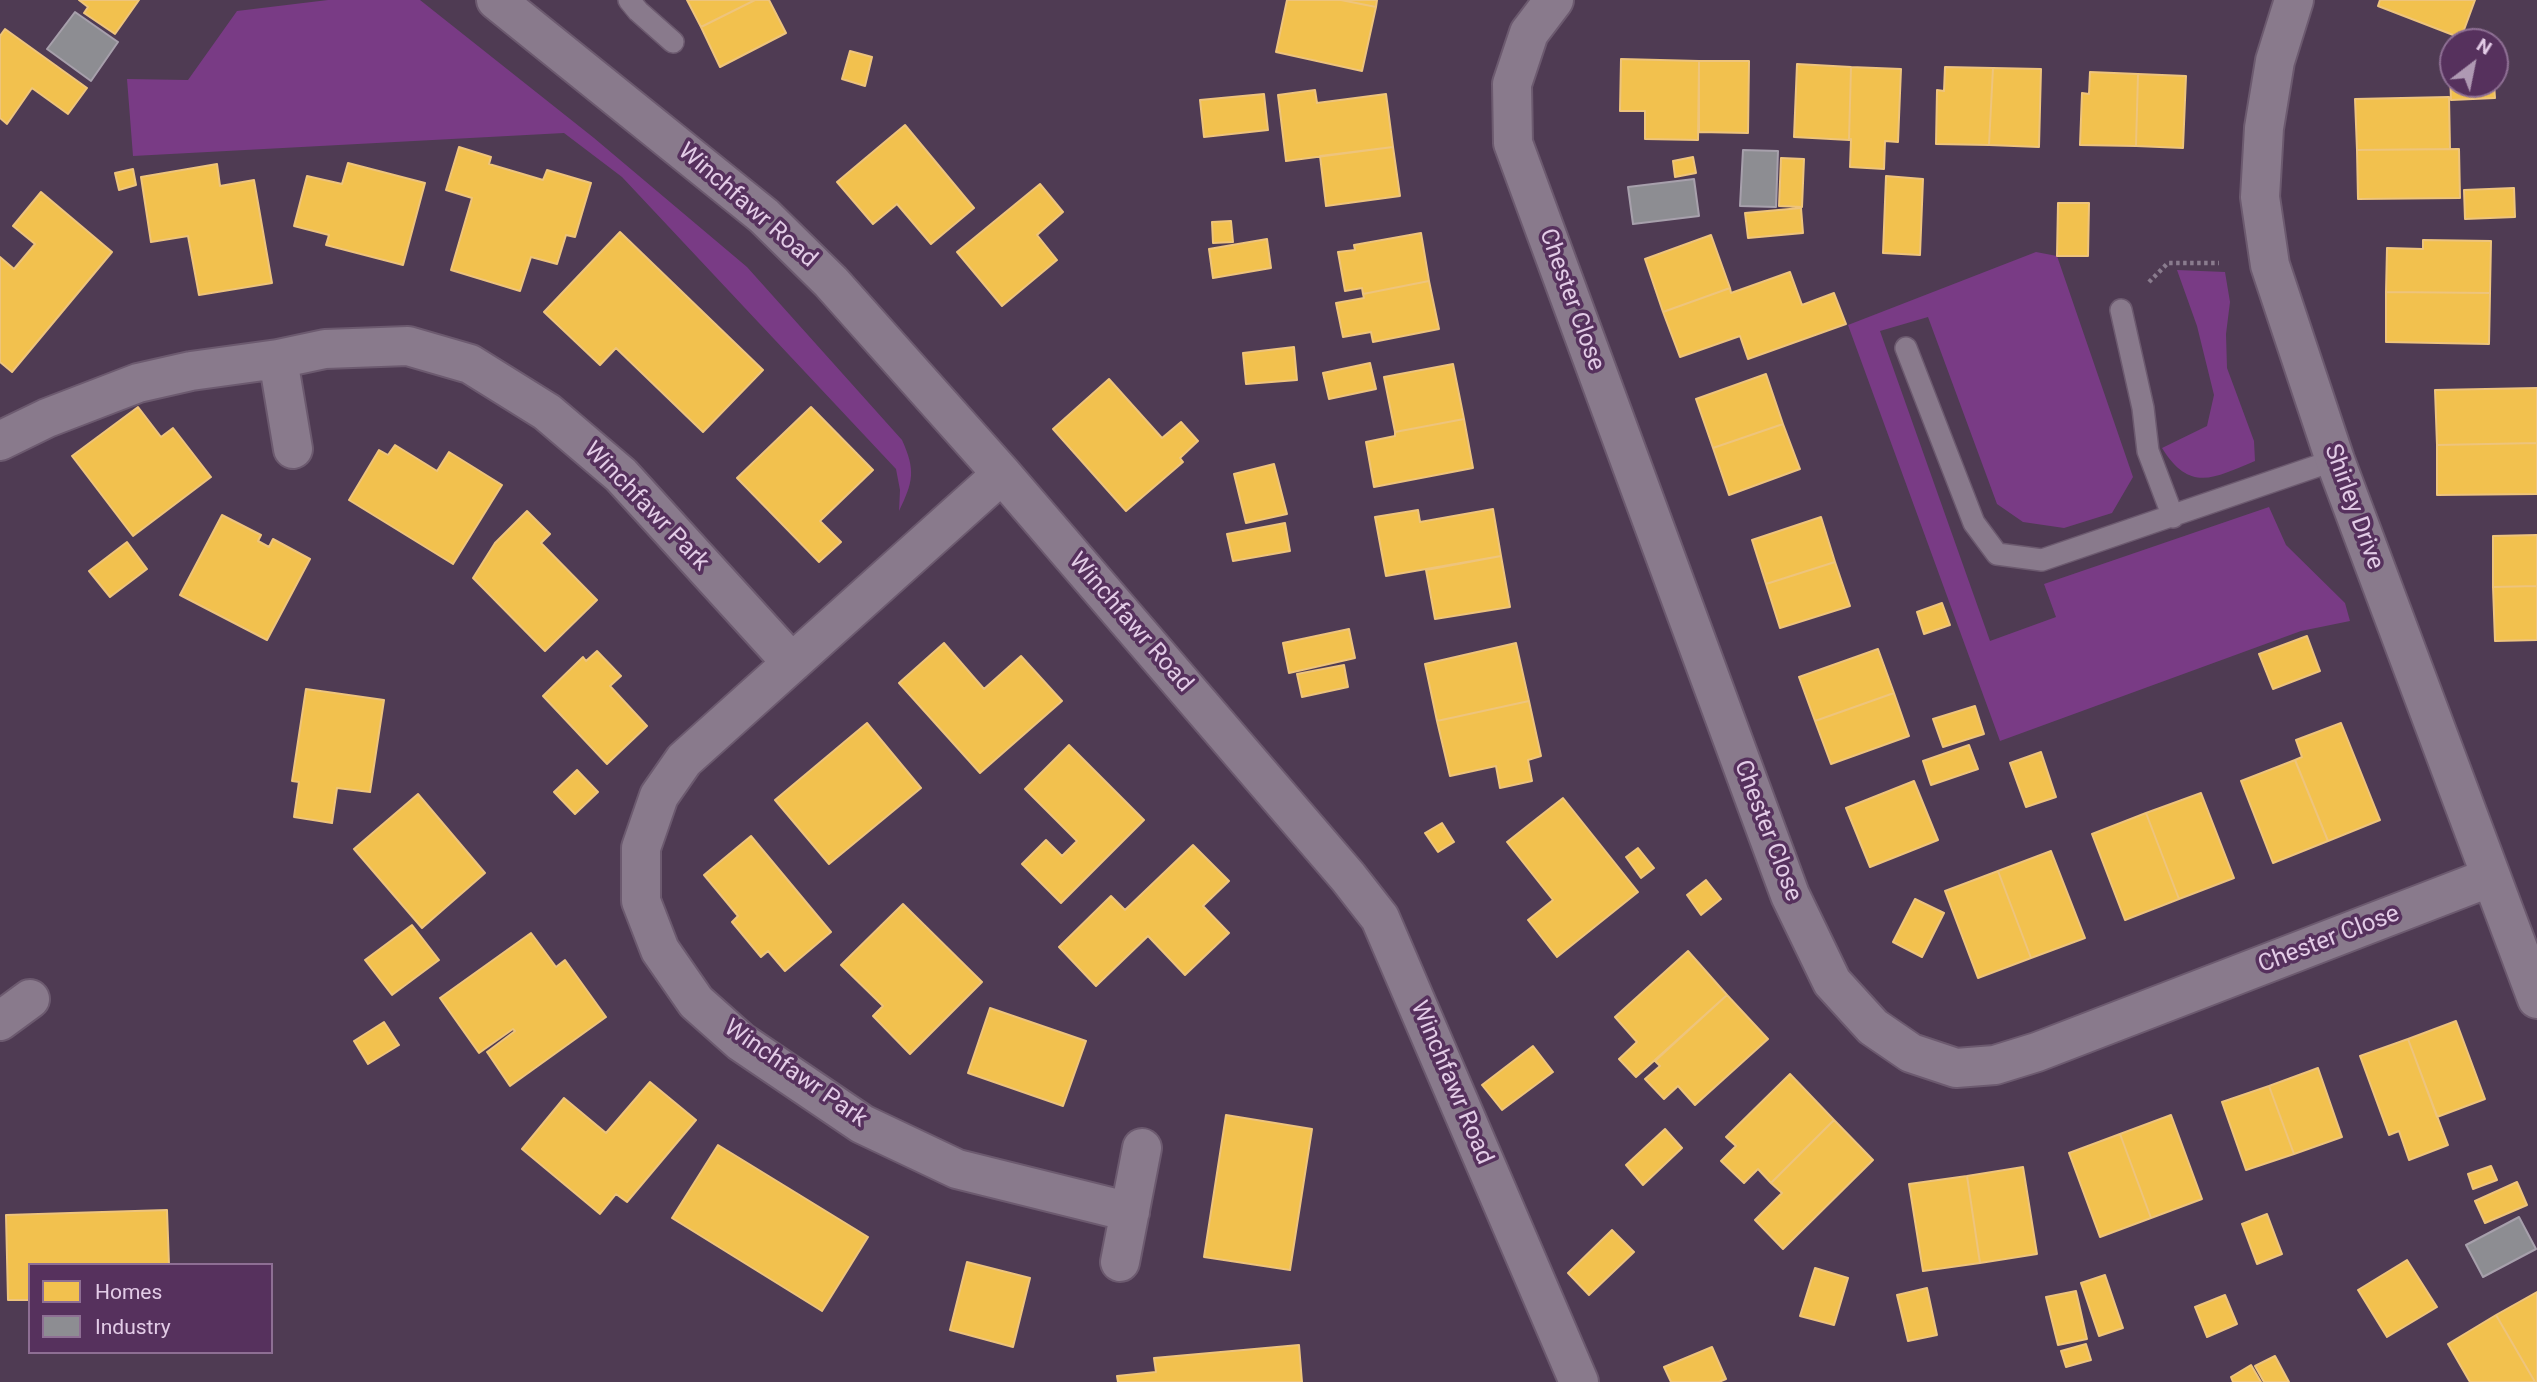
<!DOCTYPE html>
<style>
body{margin:0}
#map{position:relative;width:2537px;height:1382px;overflow:hidden;background:#4f3b53;font-family:Roboto,sans-serif}
canvas{display:block}
.legend{position:absolute;left:28px;top:1263px;width:245px;height:91px;box-sizing:border-box;background:#56315d;border:2px solid #8e6f94;margin:0;padding:9px 12px;list-style:none;font-size:21px;color:#e3cce7}
.legend li{display:flex;align-items:center;gap:14px;height:35px}
.legend b{width:35px;border:2px solid #8e6f94}
.north{position:absolute;left:2439px;top:28px;width:70px;height:70px;box-sizing:border-box;background:#56315d;border:2px solid #8e6f94;border-radius:50%;rotate:32deg;font-size:19px;font-weight:700;line-height:28px;text-align:center;color:#e3cce7}
.north::after{content:'';display:block;margin:auto;width:24px;height:32px;background:#af99b3;clip-path:polygon(50% 0,100% 100%,50% 72%,0 100%)}
</style>
<div id="map">
<canvas width="2537" height="1382"></canvas>
<ul class="legend">
<li><b style="height:19px;background:#f2c14e"></b>Homes</li>
<li><b style="height:19px;background:#8d8d92"></b>Industry</li>
</ul>
<div class="north">N</div>
</div>
<script>
const ctx = document.querySelector('canvas').getContext('2d');
ctx.lineJoin = 'round';
function fill(path, color) { ctx.fillStyle = color; ctx.fill(path, 'evenodd'); }
function trace(path, color, width, dash) { ctx.strokeStyle = color; ctx.lineWidth = width; ctx.lineCap = dash ? 'butt' : 'round'; ctx.setLineDash(dash || []); ctx.stroke(path); }
function write(font, color, halo, rows, align = 'center') {
  ctx.font = font + ' Roboto,sans-serif'; ctx.lineWidth = 7; ctx.setLineDash([]); ctx.textBaseline = 'middle'; ctx.strokeStyle = halo; ctx.fillStyle = color; for (const [text, x, y, turn = 0] of rows) {
    ctx.save(); ctx.translate(x, y); ctx.rotate((+turn || 0) * Math.PI / 180); ctx.textAlign = isNaN(turn) ? turn : align; if (halo) ctx.strokeText(text, 0, 0); ctx.fillText(text, 0, 0); ctx.restore();
  }
}
fill(new Path2D(`
 M328,0H420L594,138L747,267L902,440C916,471 913,482 899,511L900,490L896,469L622,177L564,133L133,156L127,79L188,80L237,11Z
 M2036,252L2057,256L2133,477L2112,513L2064,528L2023,522L1997,504L1928,317L1880,331L1990,641L2056,617L2044,584L2269,507L2286,545L2345,603L2350,621L2301,631L2000,741L1848,325Z
 M2177,270L2225,272L2230,302L2226,334L2227,368L2254,441L2255,461C2214,478 2190,493 2162,448L2207,426L2214,395L2197,326Z`), '#793b85');
const homes = new Path2D(`
 M79,0H139L115,34L84,13L88,7Z
 M687,0H755L701,27Z
 M755,0H769L786,33L720,67L701,27Z
 M1287,0H1341L1376,7L1362,71L1276,52Z
 M1341,0H1377L1376,7Z
 M2380,0H2475L2461,38L2378,6Z
 M5,29L87,88L68,114L32,88L7,124L0,118V36Z
 M850,51L872,57L865,86L842,79Z
 M1621,59L1699,61L1698,140L1645,139V111H1620Z
 M1699,61H1749L1748,133L1699,132Z
 M1797,64L1851,67L1849,140L1794,137Z
 M1851,67L1901,69L1898,142L1885,141L1884,169L1850,167L1851,139L1849,140Z
 M1945,67L1993,68L1989,145L1936,144L1937,90L1944,91Z
 M1993,68L2041,69L2039,147L1989,145Z
 M2453,71V84H2494L2495,98L2451,100L2450,72Z
 M2090,72L2138,74L2136,146L2080,145L2082,93L2089,94Z
 M2138,74L2186,76L2183,148L2136,146Z
 M1315,90L1317,103L1386,94L1393,147L1286,161L1278,95Z
 M1264,94L1268,130L1204,137L1200,100Z
 M2449,97L2450,149L2357,150L2355,99Z
 M905,125L974,208L931,244L897,204L873,224L837,182Z
 M459,147L491,157L489,164L543,180L547,170L591,183L575,237L566,235L557,264L531,257L520,291L451,270L472,198L446,190Z
 M1393,147L1400,196L1326,206L1320,156Z
 M2459,149L2460,198L2358,199L2357,150Z
 M1693,157L1696,173L1675,177L1673,161Z
 M1781,158L1804,159L1802,207L1779,206Z
 M348,163L425,183L403,265L326,245L329,235L294,226L307,176L342,184Z
 M217,164L220,186L254,180L272,283L199,295L188,236L151,242L141,177Z
 M133,169L136,185L119,190L115,173Z
 M1886,176L1923,179L1920,255L1883,253Z
 M1040,184L1063,212L1037,235L1057,260L1002,306L957,252Z
 M2514,188L2515,217L2465,219L2464,190Z
 M41,192L112,252L12,372L0,362V257L14,269L35,244L13,226Z
 M2058,203H2089L2088,256H2057Z
 M1801,208L1803,233L1748,238L1745,213Z
 M1231,221L1233,242L1213,243L1212,222Z
 M620,232L763,370L703,432L616,348L600,365L544,312Z
 M1421,233L1429,281L1363,294L1362,288L1345,291L1338,252L1355,250L1354,245Z
 M1711,235L1730,288L1663,312L1645,259Z
 M1267,239L1271,268L1213,278L1209,249Z
 M2423,240L2491,241L2490,293L2386,292L2387,248L2423,249Z
 M1790,272L1802,305L1834,293L1846,324L1748,359L1740,336L1680,357L1663,312L1730,288L1731,293Z
 M1429,281L1439,329L1373,342L1371,332L1343,337L1336,303L1364,298L1363,294Z
 M2386,292L2490,293L2489,344L2386,342Z
 M1294,347L1297,380L1246,384L1243,353Z
 M1370,363L1376,389L1329,399L1323,373Z
 M1453,364L1464,419L1395,432L1384,377Z
 M1766,374L1783,424L1713,448L1696,399Z
 M1109,379L1162,438L1181,422L1198,441L1180,458L1183,462L1126,511L1053,429Z
 M2537,388V443L2437,445L2435,390Z
 M138,407L161,437L173,428L211,477L133,536L72,456Z
 M811,407L873,470L820,521L841,542L819,562L737,478Z
 M1464,419L1473,468L1374,487L1366,442L1395,436V432Z
 M1783,424L1800,469L1729,495L1713,448Z
 M2537,443V494L2437,495V445Z
 M395,445L437,471L449,452L502,485L453,564L349,500L379,450L388,455Z
 M1274,464L1287,514L1246,523L1234,474Z
 M1493,509L1501,556L1386,576L1375,517L1418,510L1420,522Z
 M527,511L550,534L541,543L597,600L545,651L473,578L495,543Z
 M222,515L261,535L258,541L269,547L273,539L310,559L267,640L180,595Z
 M1821,517L1835,562L1766,584L1752,540Z
 M1285,523L1290,551L1233,561L1227,534Z
 M2537,535V586L2493,587V536Z
 M127,542L147,569L110,597L89,571Z
 M1501,556L1510,607L1435,619L1426,570Z
 M1835,562L1850,606L1780,628L1766,584Z
 M2537,586V640L2495,641L2493,587Z
 M1942,603L1950,625L1924,634L1917,612Z
 M1349,629L1355,658L1289,673L1283,643Z
 M2307,636L2320,671L2273,689L2259,654Z
 M944,643L984,689L1021,656L1062,701L980,773L899,683Z
 M1516,643L1529,701L1437,721L1425,664Z
 M1878,649L1894,693L1815,721L1799,677Z
 M597,651L621,676L610,686L647,726L607,764L543,696L583,657L586,661Z
 M1344,665L1348,687L1302,697L1297,674Z
 M306,689L384,700L370,792L337,788L332,823L294,817L299,782L292,781Z
 M1894,693L1909,736L1831,764L1815,721Z
 M1529,701L1541,756L1528,760L1532,781L1500,788L1496,766L1450,776L1437,721Z
 M1975,706L1984,734L1943,747L1933,719Z
 M867,723L921,788L829,864L775,800Z
 M2341,723L2380,820L2328,841L2295,760L2302,757L2296,740Z
 M1069,745L1144,820L1061,903L1022,864L1046,840L1062,856L1077,841L1025,789Z
 M1969,745L1978,769L1931,785L1923,761Z
 M2041,752L2056,797L2026,807L2010,763Z
 M2295,760L2328,841L2273,863L2241,781Z
 M577,770L598,792L575,814L554,792Z
 M1914,781L1938,840L1870,867L1846,808Z
 M2201,793L2234,878L2179,899L2146,813Z
 M418,794L485,873L422,928L354,849Z
 M1563,798L1638,892L1557,957L1528,920L1553,900L1507,842Z
 M2146,813L2179,899L2125,920L2092,834Z
 M1442,823L1454,842L1438,852L1425,833Z
 M751,836L831,932L785,971L768,951L761,957L732,922L738,916L704,875Z
 M1193,845L1229,881L1203,906L1229,933L1185,975L1148,936L1096,986L1059,947L1111,896L1125,910Z
 M1638,848L1654,868L1641,878L1626,857Z
 M2051,851L2085,938L2031,958L1998,871Z
 M1998,871L2031,958L1978,978L1945,891Z
 M1706,880L1721,899L1701,915L1687,895Z
 M1915,899L1944,913L1922,957L1893,942Z
 M903,904L982,982L910,1054L873,1016L883,1006L841,965Z
 M412,925L439,960L392,995L365,960Z
 M531,933L556,967L565,960L606,1017L510,1086L487,1052L515,1031L513,1029L479,1053L440,998Z
 M1688,951L1727,995L1636,1077L1619,1059L1637,1042L1615,1017Z
 M1727,995L1768,1039L1695,1105L1678,1086L1664,1099L1645,1079L1660,1066L1655,1061Z
 M990,1008L1086,1041L1063,1106L968,1073Z
 M2456,1021L2485,1099L2437,1117L2408,1039Z
 M384,1022L399,1045L368,1064L354,1041Z
 M2408,1039L2448,1145L2409,1160L2399,1131L2389,1135L2360,1056Z
 M1533,1046L1553,1072L1502,1110L1482,1085Z
 M2318,1068L2342,1137L2294,1154L2269,1086Z
 M1790,1074L1834,1120L1771,1183L1758,1169L1744,1183L1721,1161L1736,1146L1726,1137Z
 M650,1082L696,1120L627,1202L616,1194L600,1214L522,1149L564,1098L606,1133Z
 M2269,1086L2294,1154L2246,1170L2222,1102Z
 M1226,1115L1312,1129L1290,1270L1204,1257Z
 M2171,1115L2202,1199L2151,1218L2120,1134Z
 M1834,1120L1873,1160L1783,1249L1755,1220L1782,1193L1771,1183Z
 M1665,1129L1682,1148L1643,1185L1626,1165Z
 M2120,1134L2151,1218L2100,1237L2069,1153Z
 M718,1145L868,1237L822,1311L672,1218Z
 M2491,1166L2497,1180L2473,1189L2468,1174Z
 M2023,1167L2037,1254L1980,1263L1967,1176Z
 M1967,1176L1980,1263L1923,1271L1909,1184Z
 M2517,1182L2527,1205L2485,1223L2475,1201Z
 M167,1210L169,1265H30V1300H8L6,1215Z
 M2267,1214L2282,1254L2257,1264L2242,1224Z
 M1612,1230L1634,1252L1589,1295L1568,1273Z
 M2407,1260L2437,1307L2387,1337L2358,1290Z
 M967,1262L1030,1278L1013,1347L950,1330Z
 M1815,1268L1848,1278L1834,1325L1800,1316Z
 M2105,1275L2123,1328L2099,1336L2081,1283Z
 M1927,1288L1937,1335L1908,1341L1897,1295Z
 M2076,1291L2087,1339L2058,1345L2046,1297Z
 M2537,1292V1382H2535L2496,1315Z
 M2225,1295L2237,1324L2207,1337L2195,1307Z
 M2496,1315L2535,1382H2470L2448,1344Z
 M2086,1344L2091,1360L2066,1367L2061,1351Z
 M1299,1345L1302,1382H1118L1117,1376L1156,1372L1154,1358Z
 M1712,1347L1726,1379L1719,1382H1671L1664,1367Z
 M2275,1356L2289,1382H2264L2255,1366Z
 M2251,1365L2261,1382H2233L2231,1377Z`);
fill(homes, '#f2c14e');
trace(homes, '#eec47c', 2);
const industry = new Path2D(`
 M75,12L118,42L91,81L47,49Z
 M1743,150L1778,151L1776,207L1740,206Z
 M1694,179L1699,216L1633,224L1628,187Z
 M2519,1217L2536,1249L2483,1277L2466,1245Z`);
fill(industry, '#8d8d92');
trace(industry, '#a7a0ac', 2);
const lane = new Path2D(`
 M629,0L638,11L673,42
 M2121,310L2143,408L2148,451L2173,517
 M1906,348L1974,523L1997,554L2042,560L2335,460`);
const street = new Path2D(`
 M496,0L764,216L831,282L1002,474L1348,877L1380,918L1579,1382
 M1554,0L1529,33L1512,84L1513,143L1790,895L1832,982L1873,1027L1911,1053L1956,1068L1995,1065L2037,1052L2491,877
 M2294,0L2275,61L2264,128L2260,197L2270,265L2335,460L2537,999
 M278,359L293,449
 M0,441L47,418L138,383L191,371L278,359L325,349L408,346L470,364L547,412L621,475L792,663
 M1002,474L684,760L659,796L641,848V901L660,950L696,1002L741,1042L862,1124L957,1169L1130,1212
 M0,1021L30,999
 M1120,1262L1142,1148`);
trace(lane, '#6c5a6f', 24);
trace(street, '#6c5a6f', 42);
trace(new Path2D(`
 M2149,282L2168,263H2219`), '#8a7c8e', 4.5, [3.5, 3.5]);
trace(lane, '#897a8c', 21);
trace(street, '#897a8c', 38);
write('24px', '#e3cce7', '#56315d', [
 ["Winchfawr Road",747,206,41],
 ["Chester Close",1571,300,70],
 ["Winchfawr Park",646,507,46],
 ["Shirley Drive",2353,507,70],
 ["Winchfawr Road",1130,623,49],
 ["Chester Close",1767,831,69],
 ["Chester Close",2329,940,-21],
 ["Winchfawr Park",795,1074,35],
 ["Winchfawr Road",1451,1083,67]
]);
</script>
